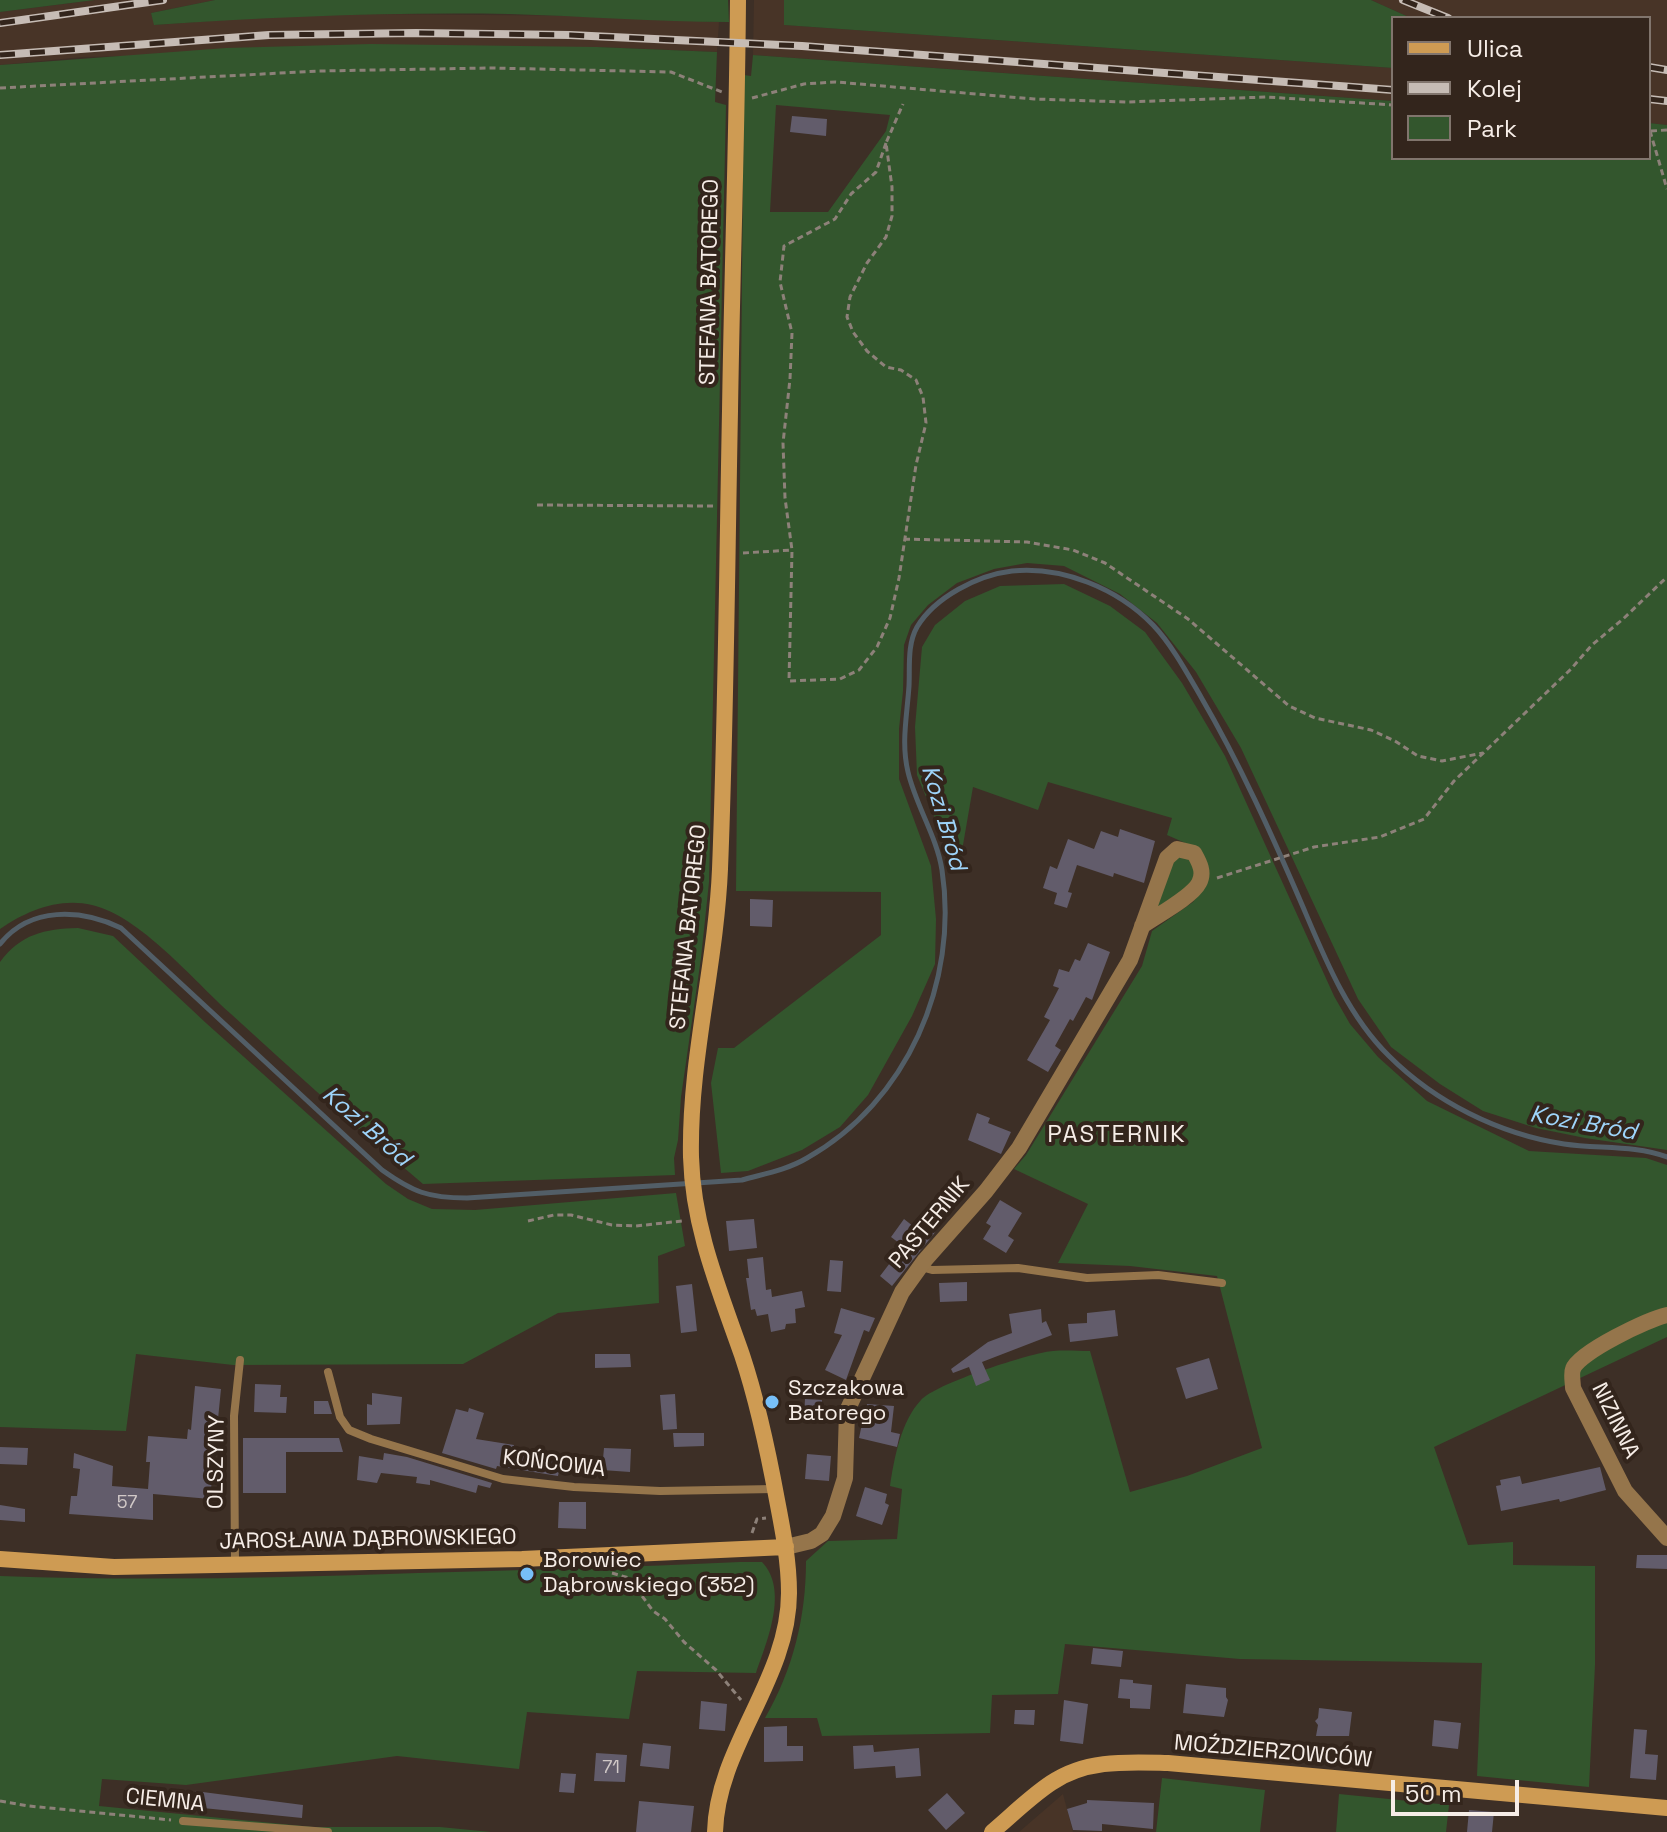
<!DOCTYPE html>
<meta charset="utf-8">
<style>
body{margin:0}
#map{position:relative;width:1667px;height:1832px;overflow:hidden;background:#3d2f26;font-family:"Space Grotesk",sans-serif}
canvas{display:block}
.legend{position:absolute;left:1391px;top:16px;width:260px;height:144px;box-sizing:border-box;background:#33251c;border:2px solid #81756d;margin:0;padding:10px 14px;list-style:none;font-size:24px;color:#f6ede7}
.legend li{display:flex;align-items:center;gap:16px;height:40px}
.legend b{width:40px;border:2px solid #81756d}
.scale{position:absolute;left:1391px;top:1780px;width:128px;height:36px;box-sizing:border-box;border:4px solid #f6ede7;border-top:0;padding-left:10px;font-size:24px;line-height:28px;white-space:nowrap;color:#f6ede7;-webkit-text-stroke:6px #33251c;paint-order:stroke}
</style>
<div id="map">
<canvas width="1667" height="1832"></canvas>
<ul class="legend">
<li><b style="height:10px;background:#ce9b53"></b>Ulica</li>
<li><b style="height:10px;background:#c6bcb5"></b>Kolej</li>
<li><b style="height:22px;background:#33562d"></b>Park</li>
</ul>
<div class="scale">50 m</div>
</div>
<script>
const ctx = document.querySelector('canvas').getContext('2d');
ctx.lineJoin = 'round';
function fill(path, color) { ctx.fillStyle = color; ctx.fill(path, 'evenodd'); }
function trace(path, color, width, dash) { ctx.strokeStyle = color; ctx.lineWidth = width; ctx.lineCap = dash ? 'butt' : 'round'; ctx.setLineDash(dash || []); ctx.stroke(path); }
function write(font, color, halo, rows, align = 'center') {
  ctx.font = font + ' "Space Grotesk",sans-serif'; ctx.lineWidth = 8; ctx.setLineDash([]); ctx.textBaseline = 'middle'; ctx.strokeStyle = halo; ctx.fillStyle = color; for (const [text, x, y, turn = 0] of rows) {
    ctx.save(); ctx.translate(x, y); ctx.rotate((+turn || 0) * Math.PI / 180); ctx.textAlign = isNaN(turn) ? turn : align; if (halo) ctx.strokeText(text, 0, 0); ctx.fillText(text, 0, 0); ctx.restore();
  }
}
fill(new Path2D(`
 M95,0H215L151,13L155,25L262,17L370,14L599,16L719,22L717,52L597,47L83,57L0,65V12Z
 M754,0H784L785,25L1393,68V101L753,55Z
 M1371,0H1667V125L1649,123V18H1411Z
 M1063,1794L1073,1832H1019Z`), '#483427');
fill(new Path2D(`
 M0,0H95L0,12Z
 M215,0H728L729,22C656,22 582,16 509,14C390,12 272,17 154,25L151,13Z
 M784,0H1371L1411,18H1393V68L784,25Z
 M371,44L597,47L717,52L715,102L726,105L709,882L701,958L681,1097L678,1140L674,1158L675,1175L423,1184C358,1129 294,1072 231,1014C194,981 140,916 92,905C59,897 26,911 0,929V65L226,48Z
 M753,55L1393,101V158H1649V123L1667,125V1150L1585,1138L1536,1128L1483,1111L1440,1084L1391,1047L1358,999L1241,748L1196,672L1157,623L1120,594L1064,566L1027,563L994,569L957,583L928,605L911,625L904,645L903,691L899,729V779L931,866L936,919L935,964L912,1016L868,1095L840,1127L802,1150L748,1171L721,1173L711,1083L718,1048H734L881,935V892L736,891L744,75L751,76ZM776,105L890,115L886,131L828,212H770Z
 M1064,584L1110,606L1145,632L1182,683L1225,756L1334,996L1350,1024L1378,1057L1427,1101L1529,1151L1646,1158L1667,1165V1337L1434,1447L1468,1545L1513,1542V1565L1595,1566V1665L1589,1787L1477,1776L1482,1663L1240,1659L1065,1644L1058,1694L992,1695L990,1733L822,1736L817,1718H765C793,1670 806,1617 806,1561L828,1541L897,1539L902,1489L890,1486C894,1459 901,1421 921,1400C936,1384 1017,1358 1041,1353C1056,1349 1075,1351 1090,1351L1130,1492L1187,1476L1262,1448L1217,1276L1130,1266L1058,1263L1088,1204L1014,1169L1026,1155L1142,966L1152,931L1193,902L1206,885L1199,849L1167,835L1172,818L1048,782L1038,810L973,787L958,874L917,775L915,727L922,647L935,625L965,601L1000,586Z
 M1178,857H1187L1197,870L1191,886L1156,909L1173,862Z
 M78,928L113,936L206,1023L386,1184L408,1199L432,1209L475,1210L676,1193L685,1246L658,1256L659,1303L558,1313L463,1364L233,1365L136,1354L126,1431L0,1427V962C21,934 44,929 78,928Z
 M740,1562H762C789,1590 767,1641 756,1673L637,1671L629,1719L527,1712L519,1769L397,1756L186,1785L102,1779L99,1806L313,1827H440L491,1832H0V1576C140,1581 279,1578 418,1573C526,1570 633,1567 740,1562Z
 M1162,1778L1265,1790L1260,1832H1156Z
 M1339,1794L1449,1805L1446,1832H1336Z`), '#33562d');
trace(new Path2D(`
 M0,944C30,906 81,909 121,928L382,1170C413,1192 428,1198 467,1198L742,1180C763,1174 787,1170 807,1158C907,1102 959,982 942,870C937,837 916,806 908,772C901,743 907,716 909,686C910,667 907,645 917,627C935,597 978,575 1012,571C1062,566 1117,588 1153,625C1172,645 1187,673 1201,697C1240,764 1272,835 1303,907C1325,959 1348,1016 1389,1056C1435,1102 1499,1134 1564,1144C1598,1149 1635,1145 1667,1157`), '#525e67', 5);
fill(new Path2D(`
 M792,116L827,119L826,136L790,132Z
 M1120,829L1155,841L1144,883L1114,873L1113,877L1077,865L1068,892L1072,893L1067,908L1054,904L1057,893L1043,888L1050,866L1057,869L1068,839L1094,849L1101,831L1118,837Z
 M750,899L773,900L772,927L750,926Z
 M1088,943L1110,952L1092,1000L1086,997L1073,1021L1070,1019L1055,1046L1061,1050L1048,1072L1027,1060L1050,1020L1044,1017L1059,988L1053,986L1059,969L1069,972L1075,959L1080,961Z
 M977,1113L990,1118L988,1123L1011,1132L1001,1154L968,1140Z
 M947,1199L954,1206L944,1219L945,1220L892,1286L880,1276L903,1246L891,1237L904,1219L918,1230Z
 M1000,1200L1022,1213L1008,1236L1014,1240L1006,1253L983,1239L991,1226L986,1223Z
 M754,1219L757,1248L729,1251L726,1221Z
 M763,1257L766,1290L771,1289L772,1297L802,1291L805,1307L795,1309L796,1323L786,1324L785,1329L771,1332L768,1314L757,1316L755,1309L751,1310L746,1278H749L747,1259Z
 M830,1260L843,1261L841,1292L827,1291Z
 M967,1282V1301L940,1302L939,1283Z
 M692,1284L697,1331L681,1333L676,1286Z
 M841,1308L875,1318L869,1332L864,1330L846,1380L825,1370L842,1335L834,1333Z
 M1041,1309L1042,1323L1046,1321L1052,1335L982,1362L990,1380L976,1386L969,1367L953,1373L951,1369L988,1342L1012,1333L1009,1314Z
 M1115,1310L1118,1336L1070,1342L1068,1324L1087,1323V1313Z
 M595,1354H630L631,1367L595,1368Z
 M1209,1358L1218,1389L1186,1399L1176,1368Z
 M255,1384L281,1385L280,1397H287L286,1413L254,1412Z
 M195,1386L221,1389L210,1499L153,1494V1520L69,1514L71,1496H77L80,1469L73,1468L74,1453L113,1466L112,1486L148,1489L150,1462H146L148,1436L187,1439L188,1429L191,1430Z
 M372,1393L402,1397L400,1424L367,1425V1404L372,1405Z
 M675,1394L677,1429L663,1430L660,1395Z
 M805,1399L822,1400L821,1420L804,1418Z
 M314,1401H328L332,1414H314Z
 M867,1404L894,1406L891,1432L900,1434L897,1447L859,1438L862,1424L864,1425Z
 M469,1408L484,1413L476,1439L514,1445V1448L562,1456L558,1476L497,1466L496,1469L442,1453L456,1409L468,1412Z
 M673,1433H704V1446L674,1447Z
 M243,1438H339L343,1452H286V1493H243Z
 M0,1447L28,1448L27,1465L0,1464Z
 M604,1448L631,1449L630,1472L602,1470Z
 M384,1453L407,1457L492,1483L490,1488L478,1485L476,1493L430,1480V1485L416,1483L417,1477L381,1473L377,1483L357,1480L359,1456L383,1460Z
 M807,1454L831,1456L829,1481L805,1479Z
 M1600,1467L1606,1490L1560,1502L1559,1499L1501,1511L1496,1486L1501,1485L1500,1480L1520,1476L1522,1484Z
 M865,1487L887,1494L885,1503L889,1505L882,1525L856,1516Z
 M559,1502H586V1529L558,1528Z
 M0,1505L25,1509V1522L0,1520Z
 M1637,1555H1667V1569L1636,1568Z
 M1093,1648L1123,1651L1121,1667L1091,1664Z
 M1120,1679L1133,1680V1683L1152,1685L1150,1709L1130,1708V1699L1118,1698Z
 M1186,1684L1226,1688V1697L1228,1700L1224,1717L1183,1713Z
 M1064,1700L1088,1704L1083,1744L1060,1741Z
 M701,1701L727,1704L725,1731L699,1729Z
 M1319,1708L1352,1712L1349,1736H1316L1318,1725L1315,1721L1318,1718Z
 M1015,1710H1035L1034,1725L1014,1724Z
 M1434,1720L1461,1723L1458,1749L1432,1746Z
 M787,1726V1746H803V1761L764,1762V1727Z
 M1634,1729L1647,1730L1645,1754L1658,1755L1656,1780L1630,1778Z
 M643,1743L671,1746L669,1769L640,1766Z
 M873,1745L874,1752L919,1748L921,1776L896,1778L895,1766L854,1769L853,1746Z
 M596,1753L627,1755L625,1782L594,1781Z
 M561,1773L576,1774L574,1793L559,1792Z
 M195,1791L303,1805L302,1818L193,1807Z
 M947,1793L965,1813L946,1830L928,1810Z
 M1087,1800L1154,1803L1153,1829L1102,1824V1831L1073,1830L1067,1809L1087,1803Z
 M639,1801L694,1806L691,1832H636Z
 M1469,1810L1494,1812L1492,1832H1467Z`), '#625c6b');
trace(new Path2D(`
 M0,88L319,71L490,68L671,72L722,92
 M752,98L804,84L836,82L1034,99L1126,102L1266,97L1393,105
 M1650,131L1667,189
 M1651,131L1667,130
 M886,143L876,172L851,194L835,219L784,246L780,282L792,333L790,379L783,443L785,498L792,550L789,681L840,679L859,670L877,647L890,618L899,578L916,465L926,423L923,397L916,380L901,370L886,367L867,351L853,332L847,317L850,297L867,263L886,237L892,216V187L886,143L903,104
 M537,505L713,506
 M904,539L1027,542L1073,550L1105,563L1188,619L1289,706L1315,718L1371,730L1395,741L1418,756L1442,761L1483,753
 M743,553L791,550
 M1217,878L1314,847L1380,837L1424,819L1454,781L1571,669L1592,645L1623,619L1667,577
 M528,1221L554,1215H571L612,1225L636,1226L682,1221
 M752,1533L757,1519L766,1518
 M612,1573L629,1578L653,1611L665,1619L684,1642L716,1670L741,1700
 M0,1801L29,1806L171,1820`), '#8d8179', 3, [6, 4]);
trace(new Path2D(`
 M921,1267L932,1270L1018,1268L1087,1278L1158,1275L1222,1283
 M328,1372L340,1417L349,1430L371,1439L503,1479L574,1487L660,1491L774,1489
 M235,1564L234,1416L240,1360
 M183,1821L328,1832`), '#95754b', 8);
trace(new Path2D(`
 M1667,1315C1649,1319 1579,1352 1573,1369C1571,1374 1573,1383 1573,1388L1625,1491L1667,1538
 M786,1547L811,1541L822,1534L833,1516L845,1478L847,1411L902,1292L925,1260L986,1191L1019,1148L1130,960L1167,858L1177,849L1194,853C1199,862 1205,872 1199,883C1192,897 1156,916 1142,926`), '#95754b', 16);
trace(new Path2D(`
 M0,1559L114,1567L522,1559L786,1547
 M715,1832C717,1747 789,1679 789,1593C789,1562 783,1531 777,1500C768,1451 758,1403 742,1355C719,1289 693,1228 691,1157C689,1060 716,965 720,869C726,717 727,564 730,411C732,274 737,137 738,0
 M992,1832C1011,1816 1030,1797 1051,1783C1086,1759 1128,1762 1168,1763L1667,1808`), '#ce9b53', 16);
const rail = new Path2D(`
 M1403,0L1448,18
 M0,23L163,0
 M0,55L269,35L416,33L570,35L802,46L1393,90
 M1649,67L1667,70
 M1649,99L1667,101`);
trace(rail, '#c6bcb5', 8);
trace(rail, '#33251c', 5, [15]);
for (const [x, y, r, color] of [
 [772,1402,8,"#77bff7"],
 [527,1574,8,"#77bff7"]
]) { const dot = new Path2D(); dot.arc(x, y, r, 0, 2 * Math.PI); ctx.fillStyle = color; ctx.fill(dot); trace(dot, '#33251c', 3); }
write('18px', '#d1c9c8', null, [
 ["57",127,1503],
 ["71",611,1768]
]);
write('22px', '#f6ede7', '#33251c', [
 ["STEFANA BATOREGO",710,282,-89],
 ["STEFANA BATOREGO",689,927,-84],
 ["PASTERNIK",930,1223,-50],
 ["NIZINNA",1615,1421,64],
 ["OLSZYNY",217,1462,-89],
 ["KOŃCOWA",554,1464,7],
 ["JAROSŁAWA DĄBROWSKIEGO",368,1540,-1],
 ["MOŹDZIERZOWCÓW",1273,1752,5],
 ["CIEMNA",165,1801,6]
]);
write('22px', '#f6ede7', '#33251c', [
 ["Szczakowa",788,1389],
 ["Batorego",788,1414],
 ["Borowiec",543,1561],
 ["Dąbrowskiego (352)",543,1586]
], 'left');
write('italic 24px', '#9ed4fa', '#33251c', [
 ["Kozi Bród",943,818,74],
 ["Kozi Bród",1583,1124,10],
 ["Kozi Bród",366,1127,41]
]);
ctx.letterSpacing = '2px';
write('24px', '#f6ede7', '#33251c', [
 ["PASTERNIK",1117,1135]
]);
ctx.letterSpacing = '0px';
</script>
